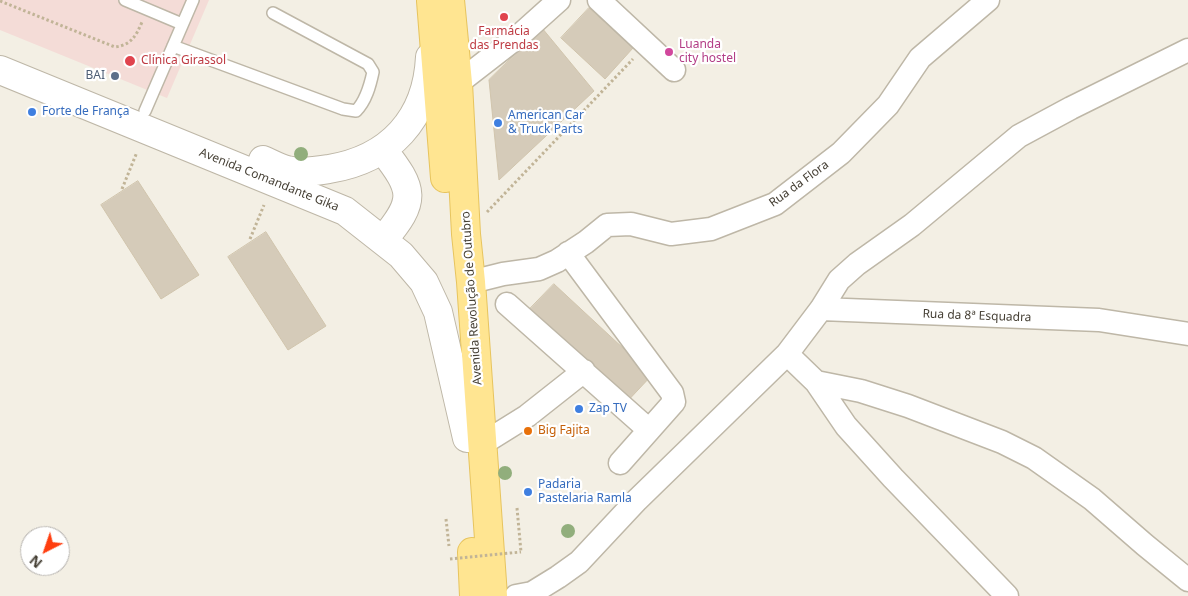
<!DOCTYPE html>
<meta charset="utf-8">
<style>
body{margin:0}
#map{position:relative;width:1188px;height:596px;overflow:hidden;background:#f3efe4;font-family:"Noto Sans",sans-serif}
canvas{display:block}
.north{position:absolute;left:20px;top:526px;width:50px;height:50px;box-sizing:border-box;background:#fff;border:1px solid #b5b2ae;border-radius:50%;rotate:221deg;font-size:14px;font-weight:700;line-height:20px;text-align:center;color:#453f34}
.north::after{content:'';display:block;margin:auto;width:18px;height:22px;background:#ff3e0f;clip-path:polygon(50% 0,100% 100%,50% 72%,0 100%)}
</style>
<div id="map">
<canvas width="1188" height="596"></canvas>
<div class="north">N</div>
</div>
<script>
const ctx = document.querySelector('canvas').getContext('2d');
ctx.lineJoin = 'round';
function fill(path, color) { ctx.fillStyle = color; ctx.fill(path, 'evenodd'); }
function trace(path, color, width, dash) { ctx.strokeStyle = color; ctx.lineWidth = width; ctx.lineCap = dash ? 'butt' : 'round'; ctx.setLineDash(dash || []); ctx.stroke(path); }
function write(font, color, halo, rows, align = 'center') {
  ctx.font = font + ' "Noto Sans",sans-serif'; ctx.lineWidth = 4.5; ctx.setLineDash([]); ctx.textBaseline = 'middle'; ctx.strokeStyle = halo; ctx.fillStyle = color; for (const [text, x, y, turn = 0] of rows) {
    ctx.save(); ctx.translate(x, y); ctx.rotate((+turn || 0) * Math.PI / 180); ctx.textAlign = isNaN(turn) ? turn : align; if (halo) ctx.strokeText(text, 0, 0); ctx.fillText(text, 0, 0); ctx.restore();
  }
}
fill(new Path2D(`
 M0,0H209L167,98L0,30Z`), '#f4dcd7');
const building = new Path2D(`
 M589,8L633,48L605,79L561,38Z
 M542,28L594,91L499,180L489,80Z
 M138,181L199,275L161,299L101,205Z
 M266,232L326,326L288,350L228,257Z
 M554,284L652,375L623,406L524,315Z`);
fill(building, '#d5cbb9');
trace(building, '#d0c4ac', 1);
const service = new Path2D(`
 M125,0L182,24
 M173,46L343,109L356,111C366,101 370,86 373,72L368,64L273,13
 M145,111L193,0`);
const minor = new Path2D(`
 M599,0L674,70
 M458,83L520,35L559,0
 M568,253L672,393L674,402L620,463
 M471,282L503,274L539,269L557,261L586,242L607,225L631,224L671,234L711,229L775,204L841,153L888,105L920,58L988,0
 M507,304L649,430
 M821,309L1099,320L1188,334
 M787,354L816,382L846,426L893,478L1007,596
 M816,382L861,391L908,406L1002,442L1034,458L1092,499L1145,545L1188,580
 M482,444L527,416L584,371
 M516,596L532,593L558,577L579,562L637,500L787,354L821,309L839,280L857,264L912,225L1019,136L1071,108L1188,50`);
const tertiary = new Path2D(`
 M0,70L345,211L401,255L424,282L438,312L467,438
 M263,160C270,163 279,168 287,170C300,174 317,171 329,169C390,159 427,119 430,57
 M383,240C417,200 414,190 383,150`);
const primary = new Path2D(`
 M450,0L458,83L466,234L471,282L493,596
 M431,1L445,178
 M472,552L474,596`);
trace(service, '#beb7a7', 14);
trace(minor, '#beb7a7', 25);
trace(tertiary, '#beb7a7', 30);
trace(primary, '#e7c45e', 30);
trace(new Path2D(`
 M0,1L115,47C131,45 136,36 142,22
 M122,189L137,152
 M487,212L633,59
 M250,239L264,205
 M517,508L521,552
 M446,519L449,546`), '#c1b497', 3, [2.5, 2.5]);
trace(service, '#fff', 11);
trace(minor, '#fff', 22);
trace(tertiary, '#fff', 28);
trace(primary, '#ffe591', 28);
trace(new Path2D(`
 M450,559L521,552`), '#c1b497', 3, [2.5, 2.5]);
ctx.fillStyle = '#91ae7c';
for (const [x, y] of [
 [301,154],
 [505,473],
 [568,531]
]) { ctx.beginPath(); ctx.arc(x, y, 7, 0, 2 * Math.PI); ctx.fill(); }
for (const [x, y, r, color] of [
 [504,17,5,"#e0444e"],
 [669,52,5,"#d1479c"],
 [130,61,6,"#e0444e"],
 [115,76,5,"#5c6f8a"],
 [32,112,5,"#3f7fe0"],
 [498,123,5,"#3f7fe0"],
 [579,409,5,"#3f7fe0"],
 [528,431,5,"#e8710a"],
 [528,492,5,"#3f7fe0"]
]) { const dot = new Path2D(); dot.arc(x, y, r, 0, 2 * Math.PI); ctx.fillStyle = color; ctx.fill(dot); trace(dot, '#fff', 2); }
write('12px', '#be3a42', '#fff', [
 ["Farmácia",504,32],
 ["das Prendas",504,46],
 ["Clínica Girassol",141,61,"left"]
]);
write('12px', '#b23c85', '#fff', [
 ["Luanda",679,45],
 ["city hostel",679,59]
], 'left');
write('12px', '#4e5e75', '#fff', [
 ["BAI",105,76]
], 'right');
write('12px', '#366cbe', '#fff', [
 ["Forte de França",42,112],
 ["American Car",508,116],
 ["& Truck Parts",508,130],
 ["Zap TV",589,409],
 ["Padaria",538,485],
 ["Pastelaria Ramla",538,499]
], 'left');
write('12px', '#453f34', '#fff', [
 ["Avenida Comandante Gika",269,180,22],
 ["Rua da Flora",799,184,-36],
 ["Avenida Revolução de Outubro",472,298,-94],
 ["Rua da 8ª Esquadra",977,316,2]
]);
write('12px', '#c56008', '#fff', [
 ["Big Fajita",538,431]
], 'left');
</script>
